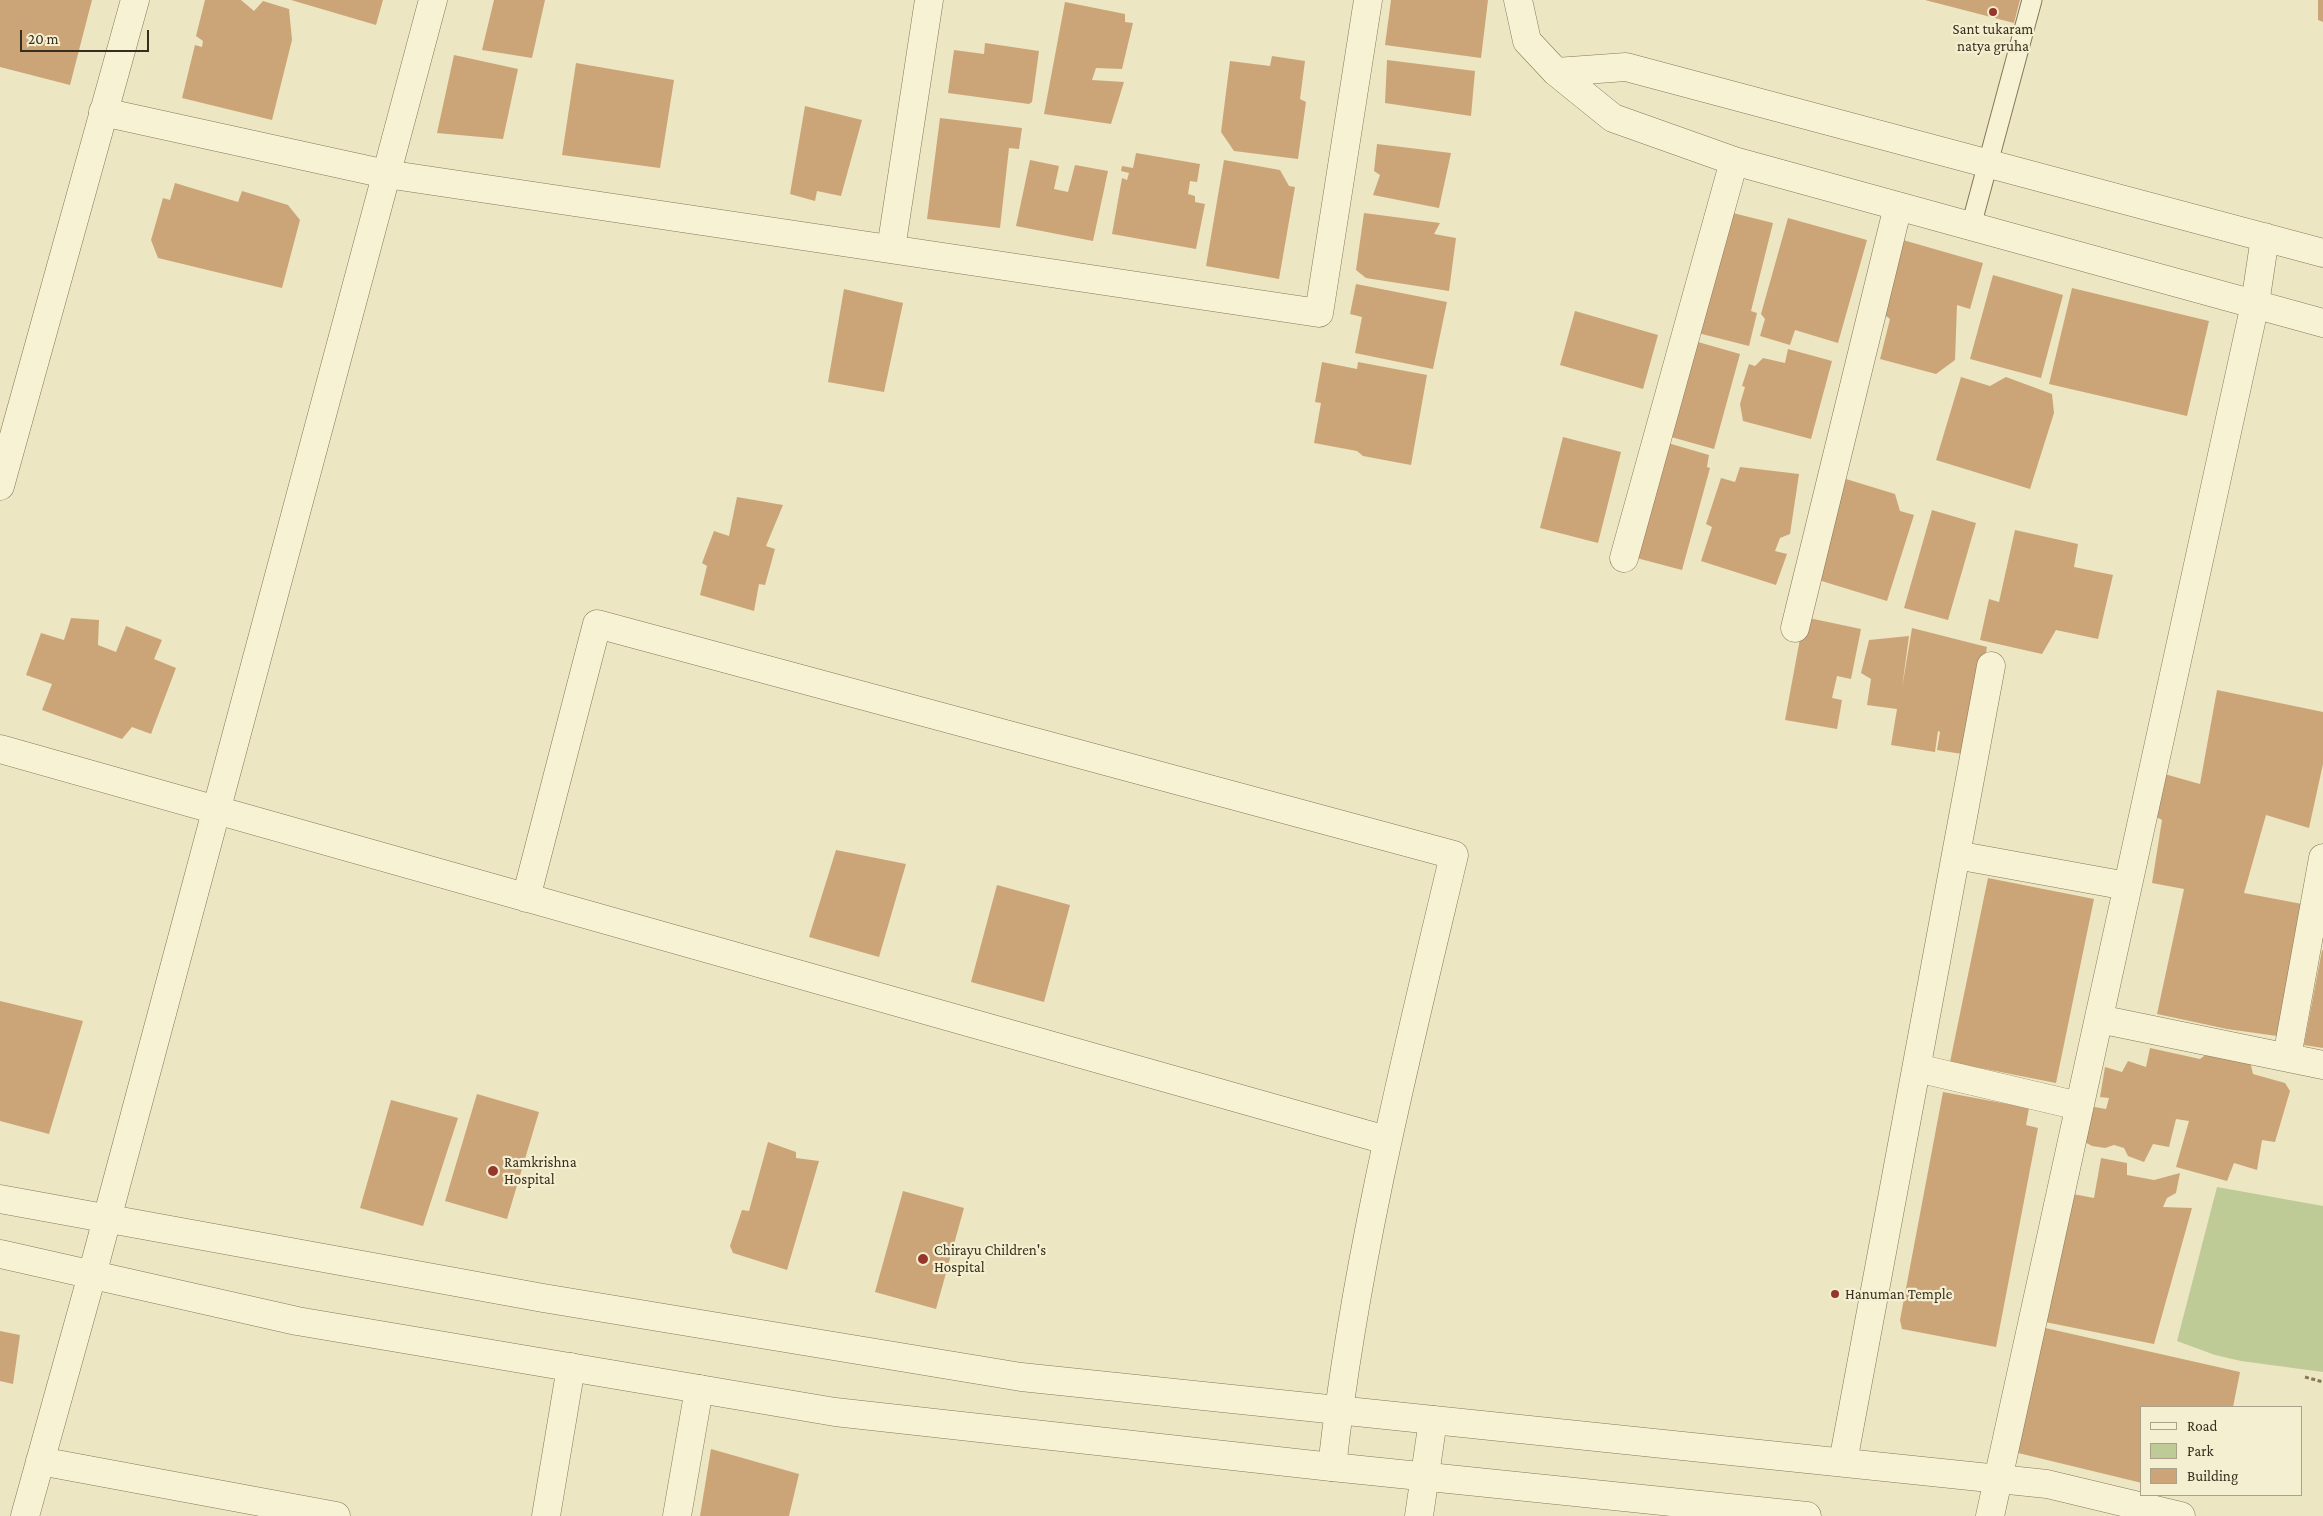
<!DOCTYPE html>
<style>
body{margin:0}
#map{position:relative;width:2323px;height:1516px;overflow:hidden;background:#ede6c2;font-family:"Crimson Pro",serif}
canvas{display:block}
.legend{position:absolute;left:2140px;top:1406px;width:162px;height:90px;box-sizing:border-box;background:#f5efd1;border:1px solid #a9a189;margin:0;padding:6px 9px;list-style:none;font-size:15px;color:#372d1d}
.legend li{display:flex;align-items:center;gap:10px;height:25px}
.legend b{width:25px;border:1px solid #a9a189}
.scale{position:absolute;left:20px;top:30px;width:129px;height:22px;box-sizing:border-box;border:2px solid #372d1d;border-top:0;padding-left:6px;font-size:15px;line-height:18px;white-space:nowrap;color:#372d1d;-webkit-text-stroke:4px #f5efd1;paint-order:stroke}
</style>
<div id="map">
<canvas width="2323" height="1516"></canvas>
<ul class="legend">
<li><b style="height:6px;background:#f8f2d5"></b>Road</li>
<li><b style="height:14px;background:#becb96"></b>Park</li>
<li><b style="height:14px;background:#cba578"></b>Building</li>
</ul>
<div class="scale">20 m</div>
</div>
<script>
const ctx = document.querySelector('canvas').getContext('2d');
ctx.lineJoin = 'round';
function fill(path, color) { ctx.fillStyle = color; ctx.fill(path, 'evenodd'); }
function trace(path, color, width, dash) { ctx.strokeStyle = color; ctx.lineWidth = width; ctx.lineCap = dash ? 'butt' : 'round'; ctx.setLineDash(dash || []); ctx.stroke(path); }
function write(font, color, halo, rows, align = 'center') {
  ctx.font = font + ' "Crimson Pro",serif'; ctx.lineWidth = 4.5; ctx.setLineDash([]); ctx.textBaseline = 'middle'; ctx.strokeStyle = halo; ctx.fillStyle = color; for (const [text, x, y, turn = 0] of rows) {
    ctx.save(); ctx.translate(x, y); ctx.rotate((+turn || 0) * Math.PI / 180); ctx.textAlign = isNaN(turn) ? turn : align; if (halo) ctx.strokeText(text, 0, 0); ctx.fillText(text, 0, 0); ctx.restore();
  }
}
fill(new Path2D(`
 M2217,1187L2323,1206V1372L2241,1361L2215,1355L2177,1341Z`), '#becb96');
fill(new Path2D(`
 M0,0H92L70,85L0,67Z
 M205,0H241L254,11L263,1L289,9L292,40L272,120L182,98L195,45L202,47L203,41L196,36Z
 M291,0H383L376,25Z
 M494,0H545L532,58L482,50Z
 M1391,0H1488L1481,58L1385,45Z
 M1925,0H2020L2014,23Z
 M2318,0H2323V22L2318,20Z
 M1065,2L1125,14V22L1133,23L1122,69L1096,68L1092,80L1124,82L1111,124L1044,114Z
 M985,43L1039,51L1032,102L1029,104L948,93L954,50L984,54Z
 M454,55L518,69L503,139L437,133Z
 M1272,56L1305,61L1300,99L1306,102L1298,159L1234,151L1221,132L1230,61L1270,66Z
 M1387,60L1475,71L1471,116L1385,103Z
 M576,63L674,80L660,168L562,155Z
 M805,106L862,120L841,196L817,191L815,201L790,194Z
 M940,118L1022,128L1019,149L1009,148L1000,228L927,219Z
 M1377,144L1451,153L1439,208L1373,195L1380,175L1374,171Z
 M1136,153L1200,164L1197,182L1190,181L1188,194L1195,196V202L1205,204L1196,249L1112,234L1122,178L1127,180L1129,173L1121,171L1122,166L1133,168Z
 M1030,160L1059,166L1054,189L1068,192L1075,165L1108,171L1093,241L1016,226Z
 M1224,160L1280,170L1289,186L1295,187L1279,279L1206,266Z
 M175,183L238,202L242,191L288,205L300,220L282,288L158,258L151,240L163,198L170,200Z
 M1729,212L1773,223L1751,311L1757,313L1749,346L1698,333Z
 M1364,213L1440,223L1434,234L1456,238L1449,291L1366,278L1356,270Z
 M1788,218L1867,240L1838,343L1795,330L1790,345L1760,336L1765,319L1761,314Z
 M1903,240L1983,263L1970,309L1957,305L1955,360L1936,374L1880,359L1890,319L1882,313Z
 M1993,275L2063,295L2041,378L1970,359Z
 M1356,284L1447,302L1433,369L1355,353L1362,317L1350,314Z
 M2072,288L2209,321L2187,416L2049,384Z
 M844,289L903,303L884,392L828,382Z
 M1575,311L1658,335L1643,389L1560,365Z
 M1691,340L1740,354L1714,449L1664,435Z
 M1788,349L1832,361L1811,439L1743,421L1740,404L1745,387L1742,386L1749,364L1755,366L1763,358L1785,363Z
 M1322,362L1357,369L1358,362L1427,375L1411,465L1363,456L1357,451L1314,443L1321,403L1315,402Z
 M1961,377L1990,386L2006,377L2052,394L2054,413L2030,489L1936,460Z
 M1563,437L1621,452L1598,543L1540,528Z
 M1661,441L1709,455L1707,467L1710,468L1682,570L1629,556Z
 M1740,467L1799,474L1790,534L1780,538L1775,551L1787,554L1776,585L1701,561L1712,527L1706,524L1721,478L1735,482Z
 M1846,479L1895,494L1900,511L1914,515L1887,601L1815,579Z
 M737,497L783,505L766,546L775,549L765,585L759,584L754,611L700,595L707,566L702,563L714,531L729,536Z
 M1932,510L1976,523L1948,620L1904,608Z
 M2015,530L2078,544L2074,567L2113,575L2098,639L2056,630L2042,654L1980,640L1989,599L1999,602Z
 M1804,617L1861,629L1851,679L1837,676L1832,698L1842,700L1837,729L1785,720Z
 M71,618L99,620L98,645L116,652L126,626L162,640L154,659L176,668L151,734L132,727L122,739L42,710L52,684L26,675L41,633L64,640Z
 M1912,628L1987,647L1968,755L1937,750L1940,732L1938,731L1935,752L1891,745L1897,709L1867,705L1871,679L1861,673L1869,640L1909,636L1902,688Z
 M2217,690L2323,712V764L2309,828L2266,815L2244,893L2302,904L2277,1036L2227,1029L2157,1014L2184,889L2152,883L2162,820L2151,814L2161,773L2200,784Z
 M836,850L906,864L879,957L809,937Z
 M1988,878L2094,899L2056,1083L1950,1062Z
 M997,885L1070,905L1044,1002L971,982Z
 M2322,950H2323V1048L2304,1045Z
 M0,1001L83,1021L49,1134L0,1121Z
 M2150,1048L2200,1059L2208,1053L2250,1061L2253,1074L2285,1083L2290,1091L2275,1142L2262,1140L2257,1170L2234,1163L2227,1181L2176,1167L2189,1121L2176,1119L2169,1147L2153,1144L2144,1162L2128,1156L2124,1148L2114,1145L2105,1148L2092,1146L2083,1141L2089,1106L2106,1109L2109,1098L2100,1097L2105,1067L2122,1072L2128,1061L2146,1067Z
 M1943,1092L2029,1108L2026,1125L2038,1128L1996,1347L1902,1329L1900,1320Z
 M477,1094L539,1112L507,1219L445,1201Z
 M391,1100L458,1118L423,1226L360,1208Z
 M768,1142L796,1152V1158L819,1161L787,1270L733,1253L730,1246L742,1210L749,1211Z
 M2101,1158L2127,1163V1175L2154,1180L2180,1173L2176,1193L2167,1198L2163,1207L2192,1208L2154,1344L2045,1322L2073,1194L2094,1198Z
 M903,1191L964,1208L936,1309L875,1292Z
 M2041,1327L2240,1372L2233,1407H2142V1483L2014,1452Z
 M0,1331L20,1335L13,1384L0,1381Z
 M711,1449L799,1474L789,1516H700Z`), '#cba578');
const service = new Path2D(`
 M1971,226L2032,0`);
const minor = new Path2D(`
 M1518,0L1527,41L1556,72L1613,118L1734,161L2323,323
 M1556,72L1626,67L2323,253
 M103,112L386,174L1319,313L1368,0
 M891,249L929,0
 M1624,558L1734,161
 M1795,628L1898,206
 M0,749L1386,1140
 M1956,855L2127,886
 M526,898L597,624L1454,855C1406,1057 1355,1260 1332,1467
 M2099,1019L2323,1065
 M2287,1057L2323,858
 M1917,1068L2079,1106
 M40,1461L336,1516
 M1843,1462L1991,666
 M25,1516L92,1275L433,0
 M546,1516L571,1367
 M677,1516L699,1389
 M1419,1516L1433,1420
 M1990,1516L2255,304L2265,237`);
const tertiary = new Path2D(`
 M0,486L135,0
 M0,1199L543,1298L1021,1377L2047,1484L2181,1516
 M0,1254L297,1321L835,1412L1332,1467L1807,1516`);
trace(service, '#877759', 21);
trace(minor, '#877759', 29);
trace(tertiary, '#877759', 29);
trace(new Path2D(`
 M2305,1377L2323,1382`), '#877759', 3, [4, 2.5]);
trace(service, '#f8f2d5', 19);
trace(minor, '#f8f2d5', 28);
trace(tertiary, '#f8f2d5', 28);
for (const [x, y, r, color] of [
 [1993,12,5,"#95372a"],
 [493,1171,6,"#95372a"],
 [923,1259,6,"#95372a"],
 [1835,1294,5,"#95372a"]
]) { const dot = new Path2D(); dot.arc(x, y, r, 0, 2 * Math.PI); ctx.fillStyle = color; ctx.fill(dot); trace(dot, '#f5efd1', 2); }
write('15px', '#372d1d', '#f5efd1', [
 ["Sant tukaram",1993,29,"center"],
 ["natya gruha",1993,46,"center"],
 ["Ramkrishna",504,1162],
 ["Hospital",504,1179],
 ["Chirayu Children's",934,1250],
 ["Hospital",934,1267],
 ["Hanuman Temple",1845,1294]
], 'left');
</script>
